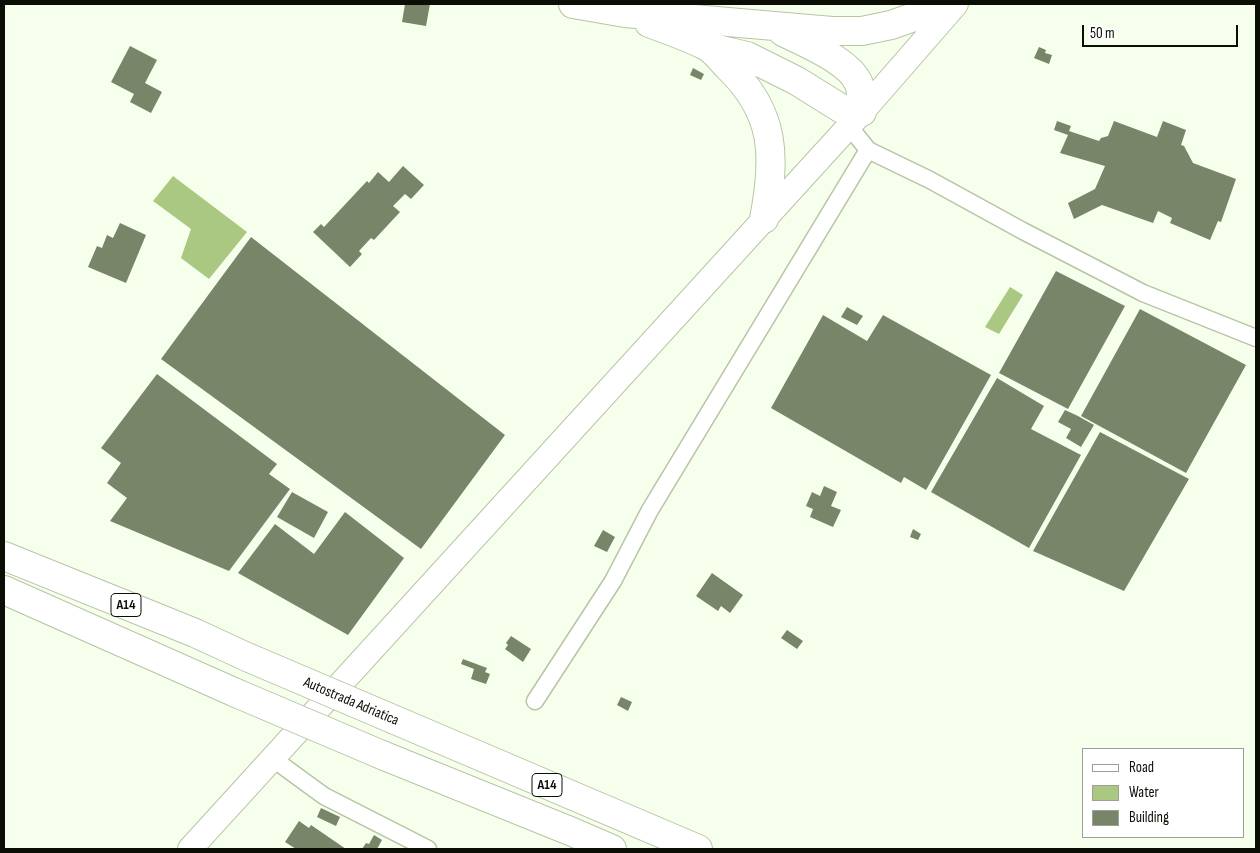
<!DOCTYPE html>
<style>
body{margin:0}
#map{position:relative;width:1260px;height:853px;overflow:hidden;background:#f6ffeb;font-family:"Sofia Sans Condensed",sans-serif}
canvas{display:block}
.frame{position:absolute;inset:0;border:5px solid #0a0e05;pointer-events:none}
.legend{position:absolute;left:1082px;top:748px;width:162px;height:90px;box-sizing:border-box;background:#fff;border:1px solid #9d9f9b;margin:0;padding:6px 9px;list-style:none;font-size:15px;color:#0a0e05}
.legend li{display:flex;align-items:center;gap:10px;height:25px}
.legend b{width:25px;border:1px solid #9d9f9b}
.scale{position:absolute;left:1082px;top:25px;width:156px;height:22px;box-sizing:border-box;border:2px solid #0a0e05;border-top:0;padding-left:6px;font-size:15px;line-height:18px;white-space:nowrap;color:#0a0e05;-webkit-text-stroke:4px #fff;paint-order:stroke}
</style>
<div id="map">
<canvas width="1260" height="853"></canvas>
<div class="frame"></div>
<ul class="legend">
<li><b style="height:6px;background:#fff"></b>Road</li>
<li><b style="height:14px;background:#aac881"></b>Water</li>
<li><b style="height:14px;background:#788568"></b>Building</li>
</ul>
<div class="scale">50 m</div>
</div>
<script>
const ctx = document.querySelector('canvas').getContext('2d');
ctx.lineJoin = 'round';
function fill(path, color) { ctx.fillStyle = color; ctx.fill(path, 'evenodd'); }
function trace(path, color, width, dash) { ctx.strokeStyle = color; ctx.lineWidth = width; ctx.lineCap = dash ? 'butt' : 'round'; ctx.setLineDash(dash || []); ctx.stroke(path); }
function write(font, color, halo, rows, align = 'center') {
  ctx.font = font + ' "Sofia Sans Condensed",sans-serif'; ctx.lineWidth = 4.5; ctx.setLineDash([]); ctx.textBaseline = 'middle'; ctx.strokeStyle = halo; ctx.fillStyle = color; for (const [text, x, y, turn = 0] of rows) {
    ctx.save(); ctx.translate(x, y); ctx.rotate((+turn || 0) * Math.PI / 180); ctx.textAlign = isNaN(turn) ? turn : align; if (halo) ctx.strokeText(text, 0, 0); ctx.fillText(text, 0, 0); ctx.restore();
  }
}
fill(new Path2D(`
 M173,176L247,232L209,279L181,258L191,229L153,201Z
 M1010,287L1023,295L999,334L985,327Z`), '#aac881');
fill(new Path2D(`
 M405,4H430L426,26L402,22Z
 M130,46L157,60L145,83L162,92L151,113L130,102L134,94L111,82Z
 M1039,47L1046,50L1045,53L1052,55L1049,64L1034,58Z
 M693,68L704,74L701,80L690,75Z
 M1057,121L1071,126L1069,131L1099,141L1101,138L1108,136L1114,121L1157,137L1163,121L1186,130L1181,145L1184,146L1193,163L1236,179L1221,222L1218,221L1210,240L1170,223L1172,218L1158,211L1153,223L1102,205L1074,219L1068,203L1095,189L1105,166L1060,153L1068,135L1054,130Z
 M403,166L424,185L411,199L405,194L393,206L400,212L374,240L371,238L359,251L362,254L350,267L313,232L321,224L324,227L367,181L369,183L378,172L389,182Z
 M120,223L146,235L126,283L88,267L97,246L102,248L107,235L113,238Z
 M251,237L505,435L421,549L161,359Z
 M1056,271L1125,306L1068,409L999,373Z
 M847,307L863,316L857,325L841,317Z
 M1140,309L1246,365L1186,473L1081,416Z
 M823,315L867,341L883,315L991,375L926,490L904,477L901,483L771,408Z
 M157,374L277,464L269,474L290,489L229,571L110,521L127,498L107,483L121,463L101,448Z
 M997,378L1044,406L1031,429L1081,455L1029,548L931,492Z
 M1065,410L1078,416L1094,425L1081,447L1066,438L1071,429L1058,422Z
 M1100,432L1189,479L1124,591L1033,551Z
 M824,486L837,492L831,506L841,510L833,527L810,517L813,509L806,506L812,492L820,496Z
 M292,492L328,512L314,538L277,517Z
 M345,512L404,558L348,635L238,573L275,524L314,554Z
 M913,529L921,534L918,540L910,537Z
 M603,530L615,537L607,552L594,546Z
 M712,573L743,595L730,613L721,606L718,611L696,596Z
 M787,630L803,641L797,649L781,638Z
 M511,636L531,649L523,662L505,649L508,645L506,643Z
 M463,659L487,668L485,672L490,674L486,684L471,679L474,669L461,664Z
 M621,697L632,702L628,711L617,705Z
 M321,808L340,817L336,826L317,817Z
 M299,821L309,828L311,825L346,849H296L285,842Z
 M374,835L382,840L377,849H362L366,843L369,844Z`), '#788568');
const street = new Path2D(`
 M849,126L868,150L930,180L1023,231L1143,293L1256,338
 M535,701L613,581L650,510L868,150
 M272,758L324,796L428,849`);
const secondary = new Path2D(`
 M190,849L862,112L956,4`);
const highway = new Path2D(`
 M573,4L625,13L832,31H862L891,25L951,4
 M649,23C668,30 688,37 706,46C714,50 721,60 728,67C776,113 776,157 764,219
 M708,47L747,56L797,81L842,109L862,112C861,103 862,92 859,84C850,61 805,43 783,32
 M4,556L195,633L247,657
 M4,590L236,693
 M395,720L698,849
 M382,755L570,831L612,849`);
trace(street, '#b7c5a5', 19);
trace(secondary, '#b7c5a5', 26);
trace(highway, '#b7c5a5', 30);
trace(street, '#fff', 16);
trace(secondary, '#fff', 24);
trace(highway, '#fff', 28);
const highwayBridge = new Path2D(`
 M247,657L395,720
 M236,693L382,755`);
trace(highwayBridge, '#b7c5a5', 30, []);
trace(highwayBridge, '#fff', 28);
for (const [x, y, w] of [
 [126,605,30],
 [547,785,30]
]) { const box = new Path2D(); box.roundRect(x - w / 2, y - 11.5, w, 23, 4); ctx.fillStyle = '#fff'; ctx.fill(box); trace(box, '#0a0e05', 1); }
write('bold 14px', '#0a0e05', null, [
 ["A14",126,605],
 ["A14",547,785]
]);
write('15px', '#0a0e05', '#fff', [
 ["Autostrada Adriatica",351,702,23]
]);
</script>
